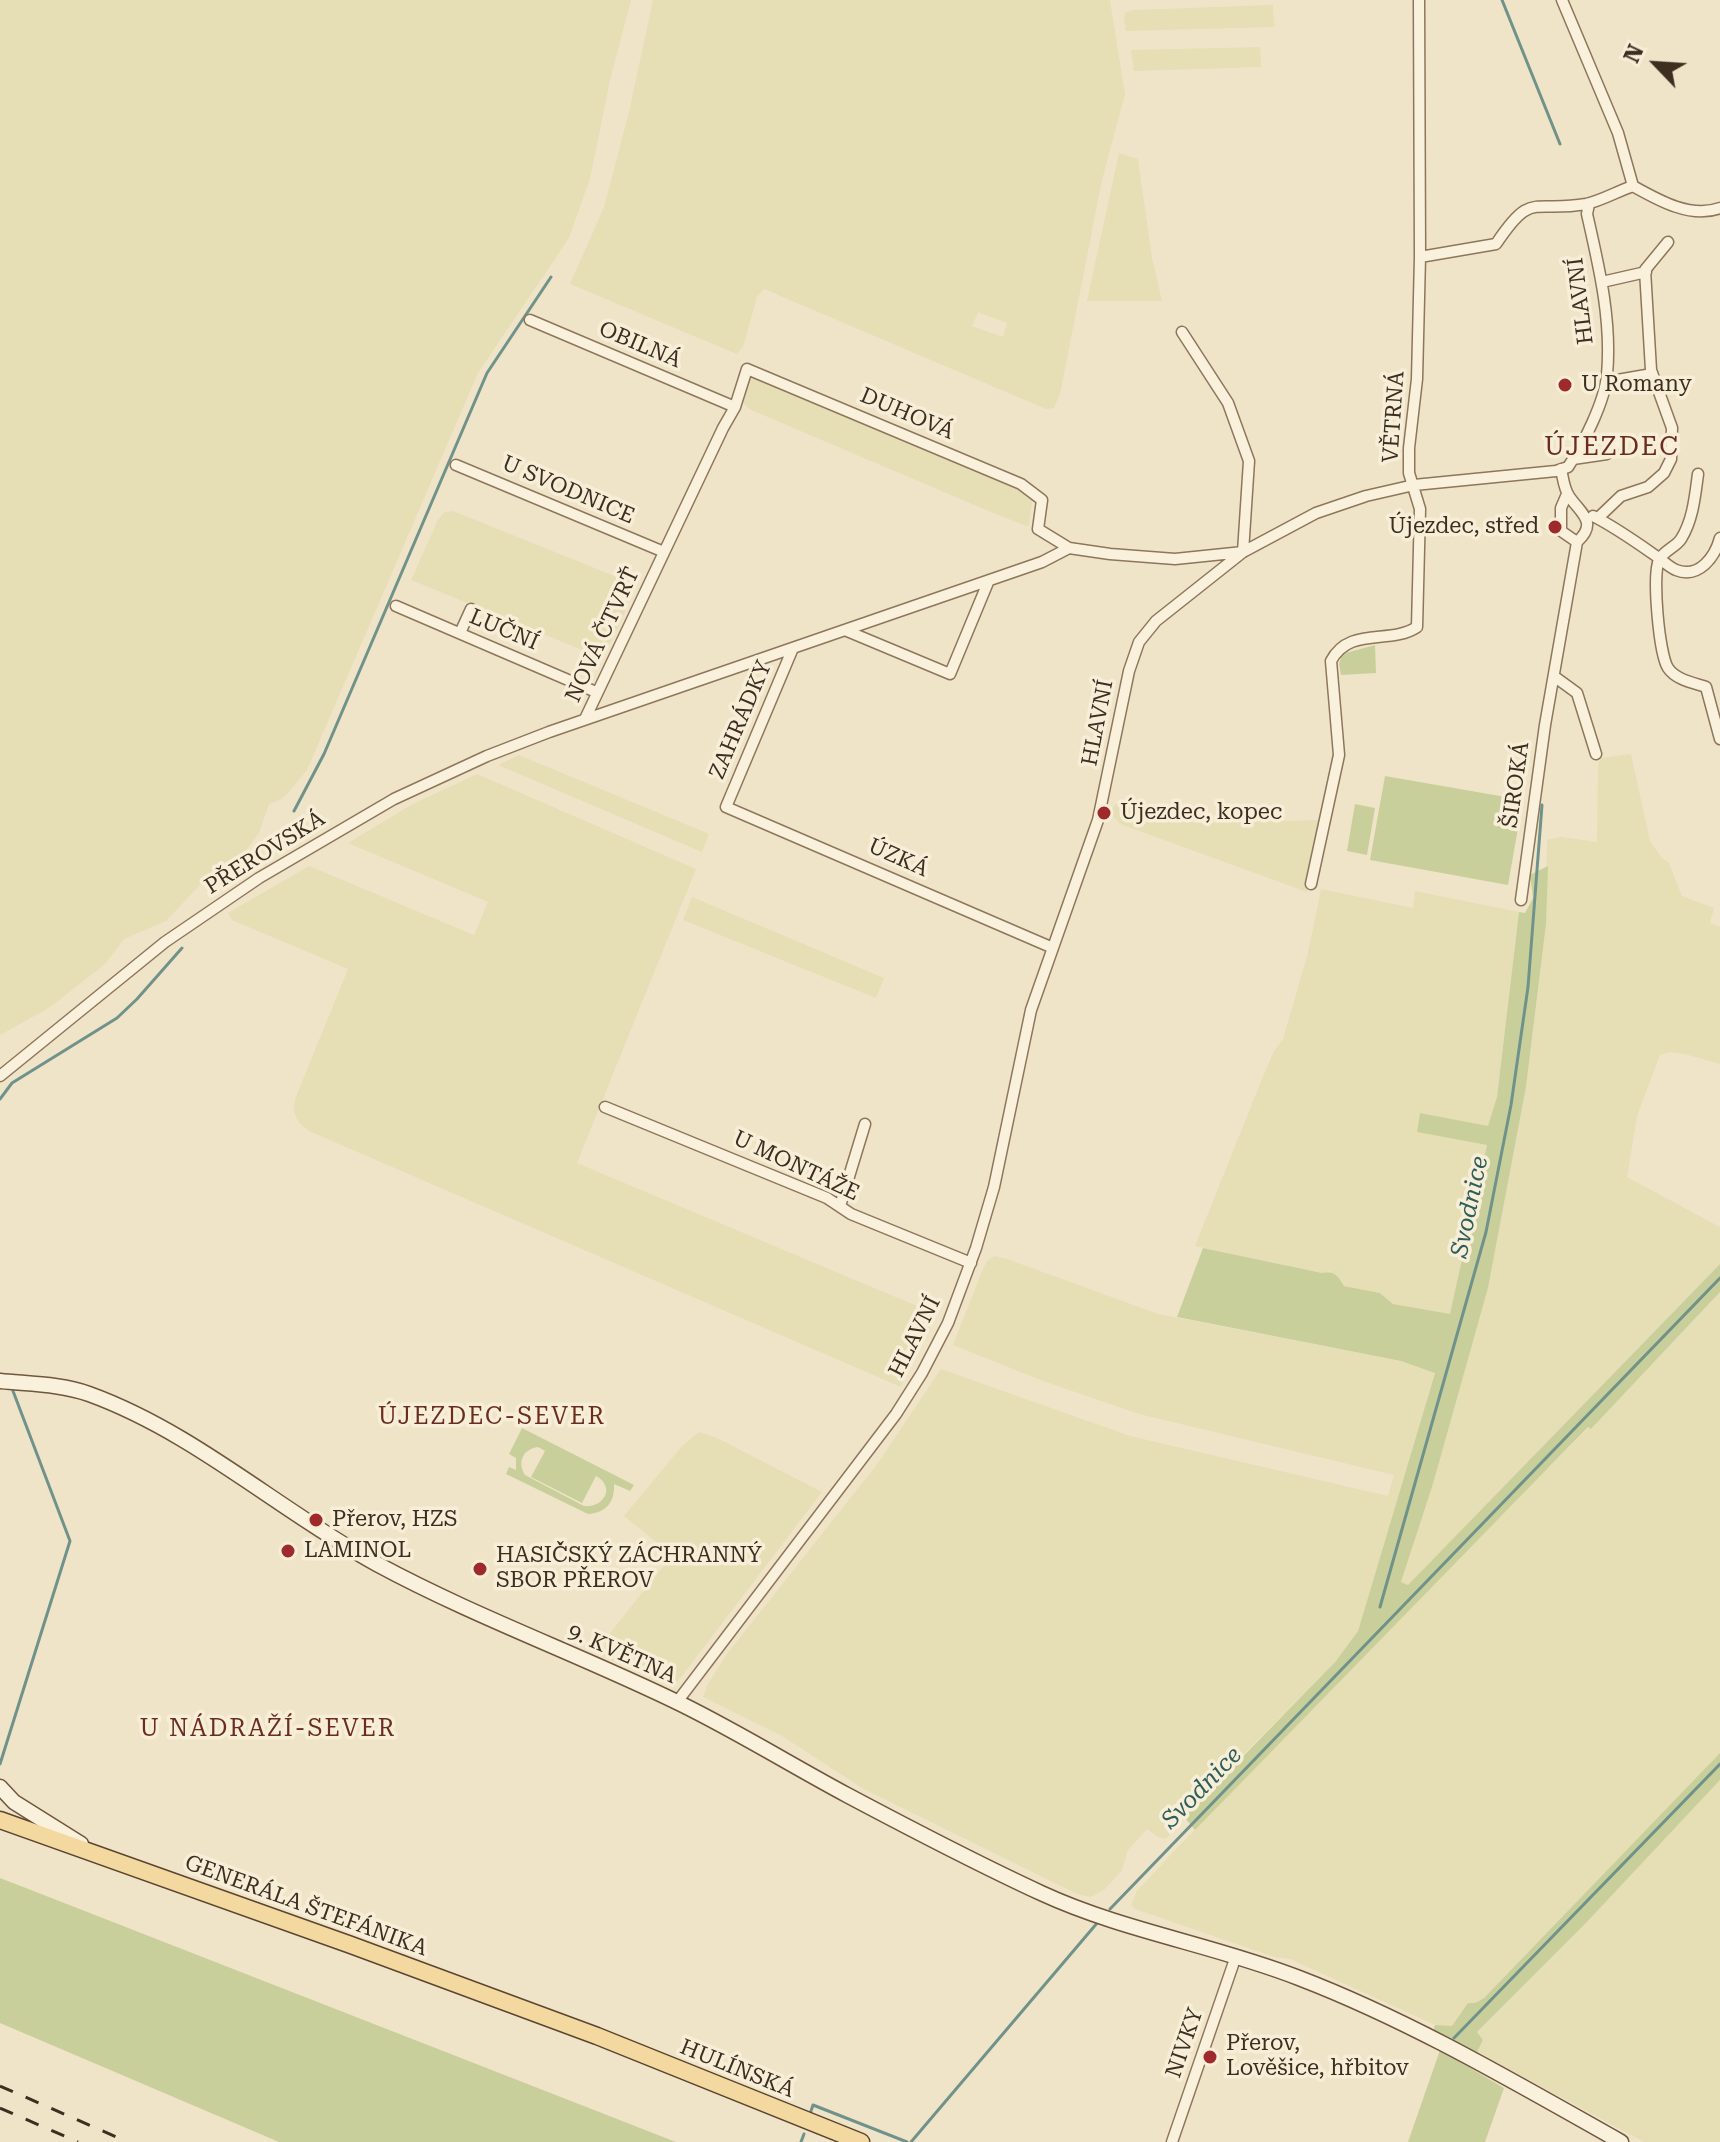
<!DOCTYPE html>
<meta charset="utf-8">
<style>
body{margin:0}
#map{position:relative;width:1720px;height:2142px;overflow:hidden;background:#f0e4c8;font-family:"Roboto Serif",serif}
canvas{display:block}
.north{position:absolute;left:1616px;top:24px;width:80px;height:80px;-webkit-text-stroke:6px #f7eed8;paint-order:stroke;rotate:295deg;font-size:22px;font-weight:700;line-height:32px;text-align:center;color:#3d2e20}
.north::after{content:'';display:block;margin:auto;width:28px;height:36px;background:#3d2e20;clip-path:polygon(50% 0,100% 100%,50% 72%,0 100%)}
</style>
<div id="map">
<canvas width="1720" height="2142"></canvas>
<div class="north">N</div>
</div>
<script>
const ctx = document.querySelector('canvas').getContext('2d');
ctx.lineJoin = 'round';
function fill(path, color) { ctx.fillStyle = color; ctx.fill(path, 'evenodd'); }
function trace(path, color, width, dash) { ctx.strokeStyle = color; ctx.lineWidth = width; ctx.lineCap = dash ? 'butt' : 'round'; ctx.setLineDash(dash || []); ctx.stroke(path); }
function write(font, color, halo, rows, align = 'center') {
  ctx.font = font + ' "Roboto Serif",serif'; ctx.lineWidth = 7; ctx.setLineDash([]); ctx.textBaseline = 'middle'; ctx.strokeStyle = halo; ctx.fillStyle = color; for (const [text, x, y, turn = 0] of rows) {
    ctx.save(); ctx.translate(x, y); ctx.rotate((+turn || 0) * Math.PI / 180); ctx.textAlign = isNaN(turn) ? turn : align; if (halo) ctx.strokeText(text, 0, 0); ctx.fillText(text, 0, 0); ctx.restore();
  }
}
fill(new Path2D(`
 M0,0H631L610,80L590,179L569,238L478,373L307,770L290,791L280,800L269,804L259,833L239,860L199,886L166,921L124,939L105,964L49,1008L0,1035Z
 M653,0H1110L1125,94L1102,180L1060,394L1054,408L1046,409L764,289L757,297L743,347L737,354L570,284L604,207L629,112ZM978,312L1007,323L1003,337L972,326Z
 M1273,5L1274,27L1126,31L1124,20L1125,13L1132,10Z
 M1260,47L1261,67L1134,71L1131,50Z
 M1119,153L1138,159L1152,258L1162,301H1087Z
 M759,376L1033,496L1029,525L1026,526L979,507L749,409L743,402L748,382L751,378Z
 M453,511L622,579L628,585L630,596L622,620L602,658L411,580L438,520L444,512Z
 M1631,754L1650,841L1661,857L1669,863L1682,896L1714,908L1710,923L1720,927V1064L1685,1054L1669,1052L1660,1055L1637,1116L1627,1177L1720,1227V1264L1408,1585L1401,1582L1433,1484L1488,1288L1526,1087L1546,924L1547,840L1561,837L1597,842L1598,765L1601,758Z
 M519,755L709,834L702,852L498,765Z
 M477,774L696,869L577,1163L936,1314L901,1387L309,1131L299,1123L294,1112L295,1099L348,969L232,920L228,913L309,866L474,935L488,902L348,843L411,805Z
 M1121,800L1195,823L1322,820L1307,892L1120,824L1111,814L1113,807Z
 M1321,889L1413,908L1415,891L1519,912L1497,1097L1488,1127L1421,1113L1417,1131L1487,1145L1450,1315L1393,1304L1380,1293L1344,1286L1341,1280L1329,1271L1322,1273L1195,1246L1262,1079L1274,1051L1283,1039L1308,953Z
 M692,897L884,978L876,998L683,920Z
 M994,1256L1007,1259L1158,1314L1401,1361L1435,1372L1358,1631L1336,1661L1220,1778L1166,1839L1158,1837L1147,1829L1128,1850L1122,1870L1104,1890L1091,1897L1077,1894L862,1788L782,1736L703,1697L708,1684L727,1654L878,1463L941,1369L1130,1436L1388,1496L1394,1475L1139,1414L1043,1381L953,1345L983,1269L987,1261Z
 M1720,1292V1753L1484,1998L1475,2003L1452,2027L1435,2025L1290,1959L1274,1957L1135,1909L1131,1905L1137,1891L1176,1849L1419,1599L1589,1427L1592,1428Z
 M699,1432L717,1438L822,1492L682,1676L676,1683L667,1685L602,1656L607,1637L672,1555L624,1516L682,1446Z
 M1720,1780V2142H1644L1477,2052L1483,2040L1477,2032L1585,1924Z`), '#e6deb5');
fill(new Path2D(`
 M1375,645L1376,673L1341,675L1339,664L1342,654Z
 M1385,776L1523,800L1508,885L1370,860Z
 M1355,804L1375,808L1367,855L1347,851Z
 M1548,866L1546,924L1526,1087L1488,1288L1433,1484L1401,1582L1408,1585L1720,1264V1292L1591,1429L1588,1427L1195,1830L1184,1817L1336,1661L1358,1631L1435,1373L1401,1361L1177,1317L1203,1248L1322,1273C1334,1270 1339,1277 1344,1286L1380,1293L1393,1304L1450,1314L1487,1145L1417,1132L1420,1113L1488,1126L1497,1097L1519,912L1525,913L1533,898L1530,875Z
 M522,1428L634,1485L630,1491L614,1484C615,1501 607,1513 588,1514L506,1474L509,1467L516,1470V1458L509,1454ZM538,1447L545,1451L531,1477L582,1503L596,1476C616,1487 604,1508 584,1506L525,1475C517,1462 523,1449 538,1447Z
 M1720,1753V1780L1585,1924L1477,2032L1483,2040L1477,2052L1465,2050L1432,2033L1435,2025L1452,2026L1468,2003H1475L1484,1998Z
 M0,1878L31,1890L676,2142H279L0,2023Z
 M1440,2050L1504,2088L1485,2142H1408Z`), '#c9cf9b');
trace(new Path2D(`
 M1502,0L1560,144
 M294,811L324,754L487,373L551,277
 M0,1099L12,1083L117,1018L137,999L182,948
 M1380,1607L1486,1232L1511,1105L1528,987L1542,805
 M0,1764L70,1541L13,1391
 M1110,1909L1720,1278
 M1454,2038L1720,1764
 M810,2114L813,2105L907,2142
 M801,2142L804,2134
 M911,2142L1098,1922`), '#6f938a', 3);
const street = new Path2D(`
 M1562,0L1618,133L1633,186
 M1633,186C1658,200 1691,219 1720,208
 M1420,257L1496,244C1532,190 1532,213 1586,204C1601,201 1618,191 1633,186
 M1602,282L1646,272
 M530,320L735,407
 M1606,382L1652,374
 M1573,459L1607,454L1617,443
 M456,465L664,552
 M1698,474C1695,496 1693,520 1681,539C1676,547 1663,551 1659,560C1652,575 1659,654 1668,668C1676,680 1694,683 1706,687L1720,739
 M1567,494L1561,508V531L1577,542
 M1593,516C1615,527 1636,542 1656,556C1662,560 1669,567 1676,570C1699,579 1715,557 1720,538
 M1598,518L1621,496L1648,487L1664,473L1671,459L1672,428L1651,370L1645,270L1668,242
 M396,606L596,692
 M847,631L950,674L989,580
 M460,633L471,609
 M793,648L726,807L1053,948
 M1555,677L1577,693L1596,754
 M585,719L723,428L735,407L747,369L1021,484L1042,500L1038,529L1069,548L1110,554L1175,559L1243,552L1249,461L1228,403L1182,332
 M1311,884L1339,755L1331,661C1349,626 1390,645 1417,627L1420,509L1409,473V448L1417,379L1420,257L1419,0
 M1521,900L1545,725L1577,542C1599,522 1580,513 1569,496C1564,489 1563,478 1561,469
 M0,1076L165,942L259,878L394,799L487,756L549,732L1042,562L1069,548
 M605,1107L827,1198L851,1214L971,1263
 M840,1206L865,1124
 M677,1702L896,1414L922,1373L948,1323L976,1248L994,1187L1031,1010L1098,820L1129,671L1139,642L1156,621L1243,552L1316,513L1366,496L1414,485L1556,471L1568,467C1583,445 1605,401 1607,375C1612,320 1599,267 1587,214L1589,204
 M1172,2142L1236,1956`);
const secondary = new Path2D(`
 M0,1381C29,1384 62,1384 89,1394C194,1432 280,1511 377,1564C475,1617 581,1655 681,1704C738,1732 791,1765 847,1795C911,1829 976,1863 1041,1893C1123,1931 1215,1945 1299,1978C1411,2021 1516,2083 1621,2142
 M0,1787L14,1802L81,1844`);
const primary = new Path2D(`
 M0,1820L351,1945L597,2036L861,2142`);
trace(street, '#8d765c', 13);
trace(secondary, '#6f573f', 17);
trace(primary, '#5b4430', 19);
trace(street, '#faf1dc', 10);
trace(secondary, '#faf1dc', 14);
trace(primary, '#f3d9a0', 16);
trace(new Path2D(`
 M0,2086L128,2142
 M0,2108L78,2142`), '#3d2e20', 3, [14, 14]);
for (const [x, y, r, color] of [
 [1565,385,8,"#9e2a2b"],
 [1555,527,8,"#9e2a2b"],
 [1104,813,8,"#9e2a2b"],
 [316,1520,8,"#9e2a2b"],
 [288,1551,8,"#9e2a2b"],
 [480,1569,8,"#9e2a2b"],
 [1210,2057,8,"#9e2a2b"]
]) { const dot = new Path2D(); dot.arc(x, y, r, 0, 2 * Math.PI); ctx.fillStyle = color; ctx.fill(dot); trace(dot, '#f7eed8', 3); }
write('22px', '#3d2e20', '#f7eed8', [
 ["HLAVNÍ",1581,301,-97],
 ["OBILNÁ",640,345,23],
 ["DUHOVÁ",907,414,23],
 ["VĚTRNÁ",1394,417,-86],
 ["U SVODNICE",568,490,23],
 ["LUČNÍ",504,630,23],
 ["NOVÁ ČTVRŤ",603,635,-65],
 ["ZAHRÁDKY",741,720,-67],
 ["HLAVNÍ",1098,723,-79],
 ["ŠIROKÁ",1516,785,-82],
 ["PŘEROVSKÁ",265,853,-32],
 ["ÚZKÁ",898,858,24],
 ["U MONTÁŽE",796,1166,25],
 ["HLAVNÍ",915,1337,-63],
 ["9. KVĚTNA",622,1654,24],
 ["GENERÁLA ŠTEFÁNIKA",306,1906,20],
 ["NIVKY",1185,2043,-71],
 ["HULÍNSKÁ",737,2069,22]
]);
write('22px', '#3d2e20', '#f7eed8', [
 ["U Romany",1581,385],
 ["Újezdec, střed",1539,527,"right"],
 ["Újezdec, kopec",1120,813],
 ["Přerov, HZS",332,1520],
 ["LAMINOL",304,1551],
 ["HASIČSKÝ ZÁCHRANNÝ",496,1556],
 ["SBOR PŘEROV",496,1581],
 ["Přerov,",1226,2044],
 ["Lověšice, hřbitov",1226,2069]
], 'left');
write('italic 24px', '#2f5d5a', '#f7eed8', [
 ["Svodnice",1470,1207,-78],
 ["Svodnice",1202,1788,-46]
]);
ctx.letterSpacing = '2px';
write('24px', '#6b2e1e', '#f7eed8', [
 ["ÚJEZDEC-SEVER",492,1417],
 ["U NÁDRAŽÍ-SEVER",268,1729]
]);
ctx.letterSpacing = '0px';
ctx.letterSpacing = '2px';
write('26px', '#6b2e1e', '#f7eed8', [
 ["ÚJEZDEC",1612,447]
]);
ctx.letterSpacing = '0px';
</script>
